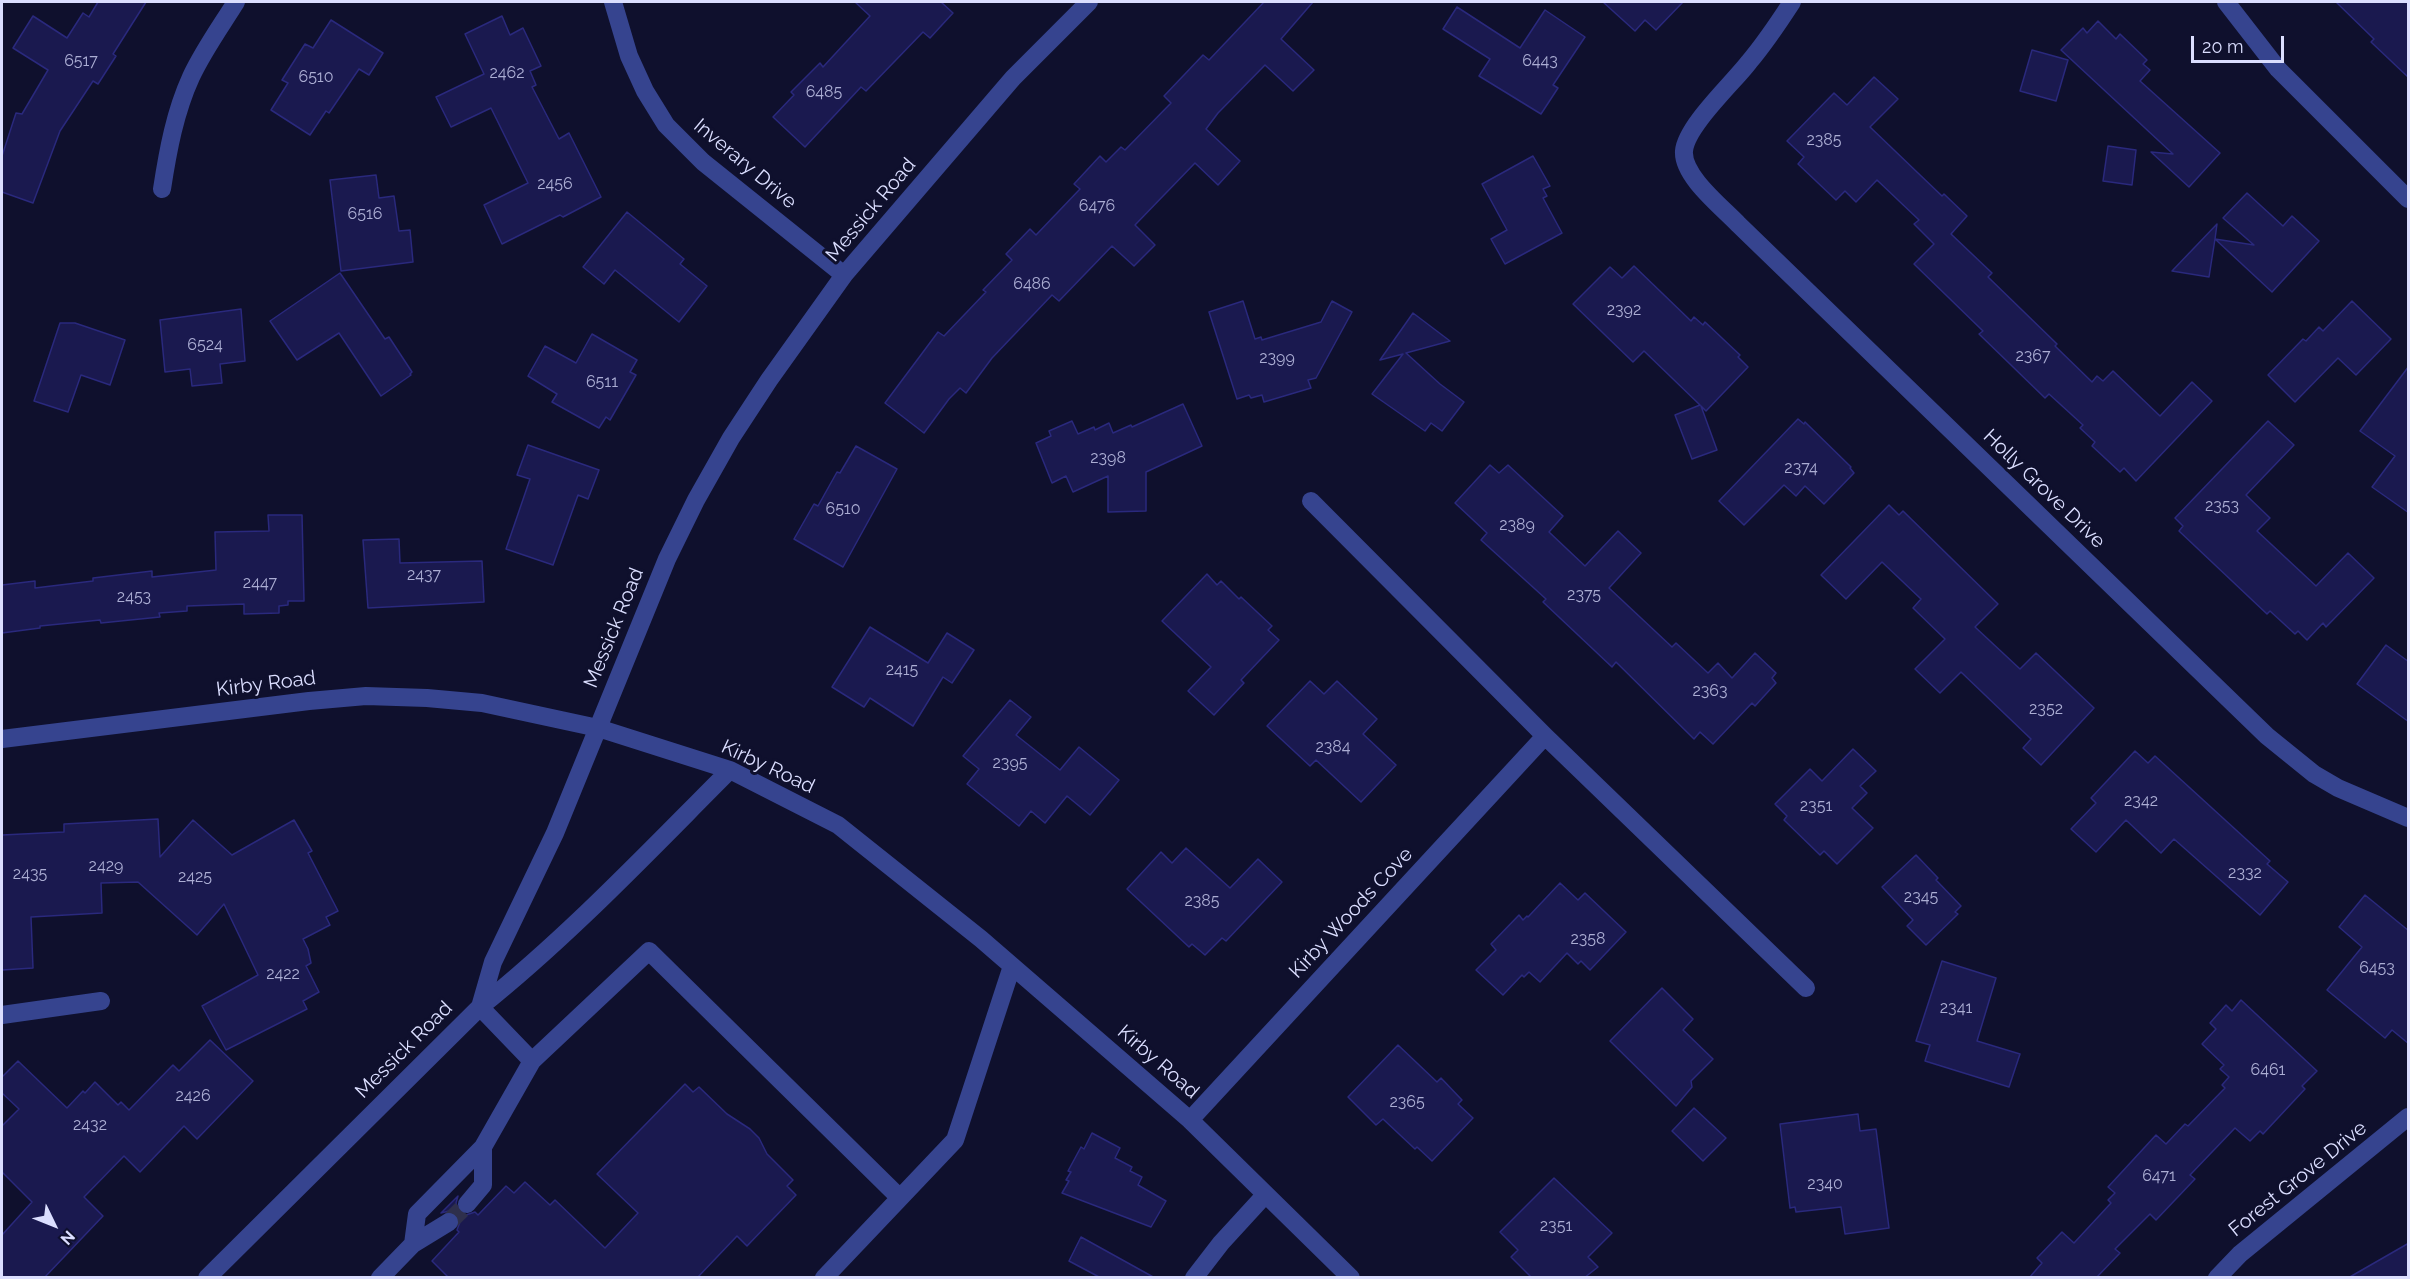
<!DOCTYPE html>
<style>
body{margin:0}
#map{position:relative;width:2410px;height:1279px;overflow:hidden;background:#0f102d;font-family:Raleway,sans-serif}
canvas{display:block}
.frame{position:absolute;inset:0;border:3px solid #dbdeff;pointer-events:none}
.north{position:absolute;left:24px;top:1195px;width:60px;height:60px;-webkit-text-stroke:4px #0f102d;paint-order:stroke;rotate:133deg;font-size:16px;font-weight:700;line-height:24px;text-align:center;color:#dbdeff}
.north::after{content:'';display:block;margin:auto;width:21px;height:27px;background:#dbdeff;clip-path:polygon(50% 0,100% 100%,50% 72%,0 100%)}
.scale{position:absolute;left:2191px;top:36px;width:93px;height:27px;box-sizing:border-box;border:3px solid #dbdeff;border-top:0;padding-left:8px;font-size:18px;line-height:21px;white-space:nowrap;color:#dbdeff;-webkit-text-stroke:4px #0f102d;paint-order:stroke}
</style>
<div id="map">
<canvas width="2410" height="1279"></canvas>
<div class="frame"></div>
<div class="north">N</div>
<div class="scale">20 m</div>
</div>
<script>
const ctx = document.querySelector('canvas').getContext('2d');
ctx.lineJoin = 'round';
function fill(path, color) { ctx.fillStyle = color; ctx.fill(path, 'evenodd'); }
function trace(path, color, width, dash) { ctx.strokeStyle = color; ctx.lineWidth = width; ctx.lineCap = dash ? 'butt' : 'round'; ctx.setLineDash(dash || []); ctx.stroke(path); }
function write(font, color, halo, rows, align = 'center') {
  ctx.font = font + ' Raleway,sans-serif'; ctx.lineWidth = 6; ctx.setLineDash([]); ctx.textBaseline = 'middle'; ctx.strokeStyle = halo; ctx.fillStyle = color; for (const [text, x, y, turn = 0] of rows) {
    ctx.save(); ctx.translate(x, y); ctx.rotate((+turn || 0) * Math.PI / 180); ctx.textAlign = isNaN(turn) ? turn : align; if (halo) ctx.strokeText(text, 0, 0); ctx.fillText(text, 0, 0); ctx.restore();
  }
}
const building = new Path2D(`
 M98,2H146L113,54L116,56L98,84L93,81L60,131L33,203L2,192V156L16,113L22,114L48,70L13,48L33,16L67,38L83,13L89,17Z
 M855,2H941L953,13L930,38L923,32L866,91L861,87L805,147L773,117L794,95L791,92L820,63L823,67L870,16Z
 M1264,2H1313L1281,39L1314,70L1293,91L1265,65L1218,113L1206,129L1240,161L1218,185L1195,163L1135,225L1155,245L1134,266L1112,246L1059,301L1052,295L992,358L966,393L960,388L949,399L924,433L885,403L938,332L944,336L986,292L983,290L1012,260L1006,254L1030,229L1036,235L1080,189L1074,184L1100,156L1106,162L1121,147L1125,150L1171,103L1164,96L1203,55L1209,60Z
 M1603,2H1683L1656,30L1645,20L1635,31Z
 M2336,2H2409V78L2371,42L2374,39Z
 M1457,7L1520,48L1545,10L1585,37L1553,85L1558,88L1541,114L1479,76L1490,59L1443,29Z
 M502,16L510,35L523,28L541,66L530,71L536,85L532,87L559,139L569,133L601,197L563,217L560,215L502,244L484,205L528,183L491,108L451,127L436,97L484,74L465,34Z
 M331,20L383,53L369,75L359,69L329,113L326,111L310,135L271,110L288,83L282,80L305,44L313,48Z
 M2098,21L2116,39L2120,34L2147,60L2143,64L2150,70L2140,81L2220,153L2189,187L2151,152L2173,154L2061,50L2083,28L2087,33Z
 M2032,50L2068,60L2056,101L2020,91Z
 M1874,77L1898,99L1870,127L1942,196L1944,194L1967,216L1951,234L1992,273L1988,277L2057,344L2055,346L2092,382L2097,376L2103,381L2113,371L2160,416L2192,382L2212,401L2136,481L2124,468L2120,472L2092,446L2095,442L2080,428L2083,425L2049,394L2045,398L1979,334L1983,331L1914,264L1934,244L1914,224L1919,220L1877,180L1856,202L1845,191L1836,200L1798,164L1804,157L1787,141L1834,93L1847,105Z
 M2108,146L2136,150L2132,185L2103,181Z
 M1533,156L1550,186L1543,189L1547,196L1543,198L1562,233L1505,264L1491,239L1507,230L1482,184Z
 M376,175L379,198L394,196L399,231L410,230L413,262L341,271L330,180Z
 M2247,193L2283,226L2292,216L2319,241L2272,292L2215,239L2209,277L2172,271L2217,224L2215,239L2254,245L2223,218Z
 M627,212L684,259L680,264L707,286L679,322L615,270L604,284L583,267Z
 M1634,266L1691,321L1694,317L1703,325L1705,322L1740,355L1738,357L1748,367L1706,411L1701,406L1717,450L1692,459L1675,415L1700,405L1644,351L1633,362L1573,304L1610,267L1622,278Z
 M340,273L385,339L389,337L412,372L410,374L411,375L381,396L339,333L297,360L270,321Z
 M1243,301L1255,339L1261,337L1262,340L1321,322L1332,301L1352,312L1316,378L1308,380L1311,388L1264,402L1262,395L1251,398L1249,395L1237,399L1209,312Z
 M2352,301L2391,339L2356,375L2338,358L2295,402L2268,375L2303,339L2306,341L2319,327L2323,331Z
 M241,309L245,361L220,364L222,383L192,386L190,369L165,372L160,320Z
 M1413,313L1450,341L1406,353L1440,384L1464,402L1442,431L1431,423L1425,431L1372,394L1403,354L1380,360Z
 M60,323H75L125,340L110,385L81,375L68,412L34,401Z
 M592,334L637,360L630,372L636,375L610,420L606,417L599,428L552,402L557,394L528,376L545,346L576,363Z
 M2409,366V513L2372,487L2395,456L2360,431Z
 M1183,404L1202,446L1146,472V511L1108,512V476L1073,492L1066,476L1052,483L1036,443L1051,436L1049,431L1072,421L1078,434L1094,427L1095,430L1109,423L1113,433L1131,425L1132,427Z
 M1798,419L1804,424L1805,422L1851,467L1850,468L1854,473L1824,504L1805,486L1796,496L1784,485L1744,525L1719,501Z
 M2268,421L2294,445L2246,495L2270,518L2257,531L2316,586L2348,553L2374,578L2326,627L2323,623L2307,640L2298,631L2295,634L2270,611L2267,614L2179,531L2183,526L2175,518Z
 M528,445L599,470L588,499L578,495L553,565L506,549L530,479L517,475Z
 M856,446L897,469L843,567L794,539L814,504L818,506L837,472L840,473Z
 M1490,465L1499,473L1508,465L1563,516L1549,532L1585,566L1618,531L1641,553L1609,588L1672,647L1676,643L1708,673L1718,663L1732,678L1755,653L1776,673L1772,678L1776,683L1755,706L1752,703L1713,744L1700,732L1694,739L1616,662L1612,667L1543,602L1546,599L1481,540L1487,533L1455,503Z
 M1889,505L1899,515L1903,511L1998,604L1975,627L2020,669L2036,653L2094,708L2041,765L2023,748L2031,739L1961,672L1940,693L1915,669L1945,639L1913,608L1921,599L1882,562L1846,599L1821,575Z
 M268,515H302L304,601H288V605L279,606V613L244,614V604L187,606V611L159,613L160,617L101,623L100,620L40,626V628L2,633V585L35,581V588L93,581V578L152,571V577L216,570L215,532L269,531Z
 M399,539L400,563L482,561L484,602L368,608L363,540Z
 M1207,574L1217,585L1221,581L1239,599L1241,597L1272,626L1268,630L1279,640L1241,680L1244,683L1214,715L1188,691L1211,667L1162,621Z
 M870,627L928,663L947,633L974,650L952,683L943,677L913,726L870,698L864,707L832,687Z
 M2386,645L2409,662V722L2357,684Z
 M1310,681L1324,694L1337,681L1377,719L1363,734L1396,765L1361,802L1316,760L1310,766L1267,726Z
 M1010,700L1031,717L1016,735L1060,770L1079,747L1119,780L1090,815L1067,796L1045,823L1031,811L1019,826L967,784L979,769L963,756Z
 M1853,749L1876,771L1860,786L1867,793L1852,808L1873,828L1837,864L1824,851L1820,855L1784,820L1787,816L1775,804L1810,769L1822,781Z
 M2135,751L2148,763L2155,756L2270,861L2267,864L2288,882L2260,915L2174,839L2161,853L2126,820L2096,852L2071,829L2096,803L2091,798Z
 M158,819L160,857L193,820L232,855L294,820L312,851L308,853L338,911L326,917L330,925L303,939L308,949L311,963L306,966L319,992L303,1001L307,1009L226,1050L202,1006L258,975L224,904L197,935L138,882L101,883L102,913L31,917L33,968L2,970V835L64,832V824Z
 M1186,848L1230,888L1258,859L1282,882L1226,941L1222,938L1205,955L1192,944L1189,947L1127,889L1161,852L1172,863Z
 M1916,855L1938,878L1936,880L1961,906L1955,912L1958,914L1926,945L1907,926L1913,920L1882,887Z
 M1560,883L1578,900L1585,893L1626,932L1590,970L1581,961L1578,964L1567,953L1540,982L1529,972L1524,977L1522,975L1503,995L1476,970L1496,950L1491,944L1519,915L1523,920L1527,916L1528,917Z
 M2365,895L2409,931V1044L2392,1030L2385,1038L2327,990L2362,947L2339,927Z
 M1942,961L1996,978L1977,1041L2020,1054L2009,1087L1925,1061L1930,1045L1916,1041Z
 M1662,988L1693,1019L1683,1030L1713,1059L1691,1081L1692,1087L1676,1106L1610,1041Z
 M2241,1000L2317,1071L2302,1086L2305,1089L2263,1134L2260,1131L2250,1141L2235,1128L2190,1175L2195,1179L2156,1220L2150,1214L2115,1249L2120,1253L2096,1278H2029L2042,1263L2037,1258L2062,1232L2074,1243L2111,1203L2108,1200L2115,1193L2108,1187L2156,1135L2166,1144L2185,1124L2188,1126L2225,1088L2222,1085L2229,1077L2220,1069L2224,1065L2202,1044L2216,1029L2210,1023L2226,1005L2232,1011Z
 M210,1040L253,1081L197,1139L184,1126L140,1172L124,1156L84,1197L103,1216L44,1278H2V1235L32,1202L2,1172V1126L19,1109L2,1093V1077L18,1061L67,1108L83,1091L85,1093L95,1082L118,1105L121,1102L129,1110L171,1067L173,1065L179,1071Z
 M1398,1045L1437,1082L1441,1078L1462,1100L1458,1104L1473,1118L1432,1161L1417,1147L1415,1149L1383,1119L1376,1125L1348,1097Z
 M685,1084L693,1092L699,1087L727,1114L750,1129L759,1138L767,1154L793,1180L787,1186L796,1195L747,1246L737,1236L697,1278H449L432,1261L459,1232L457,1230L460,1222L458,1216L449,1211L441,1213L458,1196L456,1203L459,1212L466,1215L475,1212L478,1215L506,1186L514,1193L525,1182L550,1205L555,1200L605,1248L638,1213L597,1174Z
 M1694,1108L1726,1138L1703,1161L1672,1131Z
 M1858,1114L1860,1131L1876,1129L1889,1228L1845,1234L1841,1207L1796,1212L1795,1207L1790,1208L1780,1124Z
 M1092,1133L1120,1148L1115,1158L1132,1167L1130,1171L1142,1177L1138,1185L1166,1201L1151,1227L1062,1193L1069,1181L1066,1180L1071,1172L1068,1171L1081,1147L1084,1149Z
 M1554,1178L1612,1233L1588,1257L1598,1267L1584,1278H1532L1511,1257L1518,1250L1500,1232Z
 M1081,1237L1155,1278H1101L1069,1261Z
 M2409,1243V1278H2348Z`);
fill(building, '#1a194f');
trace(building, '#2a297d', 1.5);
trace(new Path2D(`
 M449,1222L467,1204`), '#2e2f4c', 18, [18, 9]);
trace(new Path2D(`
 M613,2L629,56L645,91L666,125L703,162L844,275
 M1792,2C1779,22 1765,43 1749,62C1734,82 1686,126 1684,151C1682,176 1722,207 1738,224L2267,736L2314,774L2338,788L2408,818
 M2226,2L2278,69L2408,199
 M162,189C168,150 175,112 191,77C203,51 221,26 236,2
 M1311,501L1545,736L1806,988
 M2,739L309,701L366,696L427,698L482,703L598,728L730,770L838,825L981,939L1190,1120L1351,1278
 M2,1015L101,1001
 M532,1061L480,1007C570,935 649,851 730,770
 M1190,1120L1545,736
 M467,1204L483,1185V1147
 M413,1244L449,1222
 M207,1278L480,1007L493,962L555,833L667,559L696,500L731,438L769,380L844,275L1013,78L1089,2
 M380,1278L413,1244L417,1214L483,1147L532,1061L649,951L900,1198
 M824,1278L955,1140L1012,966
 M1194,1278L1221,1243L1265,1195
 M2217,1278L2240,1254L2408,1117`), '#36448f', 18);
write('16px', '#abadd3', null, [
 ["6517",81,61],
 ["6443",1540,61],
 ["2462",507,73],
 ["6510",316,77],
 ["6485",824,92],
 ["2385",1824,140],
 ["2456",555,184],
 ["6476",1097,206],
 ["6516",365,214],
 ["6486",1032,284],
 ["2392",1624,310],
 ["6524",205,345],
 ["2367",2033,356],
 ["2399",1277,358],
 ["6511",602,382],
 ["2398",1108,458],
 ["2374",1801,468],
 ["2353",2222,506],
 ["6510",843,509],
 ["2389",1517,525],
 ["2437",424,575],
 ["2447",260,583],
 ["2375",1584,595],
 ["2453",134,597],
 ["2415",902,670],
 ["2363",1710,691],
 ["2352",2046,709],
 ["2384",1333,747],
 ["2395",1010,763],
 ["2342",2141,801],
 ["2351",1816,806],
 ["2429",106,866],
 ["2332",2245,873],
 ["2435",30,874],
 ["2425",195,877],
 ["2345",1921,897],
 ["2385",1202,901],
 ["2358",1588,939],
 ["6453",2377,968],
 ["2422",283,974],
 ["2341",1956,1008],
 ["6461",2268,1070],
 ["2426",193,1096],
 ["2365",1407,1102],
 ["2432",90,1125],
 ["6471",2159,1176],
 ["2340",1825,1184],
 ["2351",1556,1226]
]);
write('20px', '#dbdeff', '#0f102d', [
 ["Inverary Drive",745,164,40],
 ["Messick Road",871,210,-50],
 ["Holly Grove Drive",2044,489,44],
 ["Messick Road",614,628,-68],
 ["Kirby Road",266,684,-7],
 ["Kirby Road",768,767,25],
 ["Kirby Woods Cove",1351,913,-47],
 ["Messick Road",404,1050,-45],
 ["Kirby Road",1158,1062,41],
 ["Forest Grove Drive",2298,1179,-39]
]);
</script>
